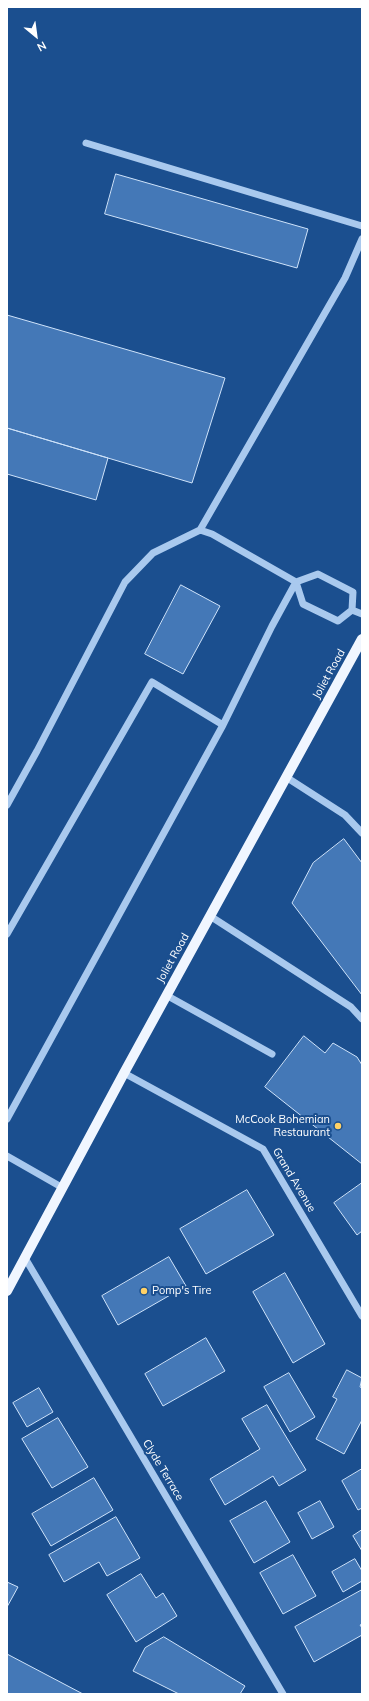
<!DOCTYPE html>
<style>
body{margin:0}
#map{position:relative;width:369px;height:1701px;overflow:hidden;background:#1b4f8f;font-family:Mulish,sans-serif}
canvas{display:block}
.frame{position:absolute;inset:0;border:8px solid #fff;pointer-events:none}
.north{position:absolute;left:16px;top:16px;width:40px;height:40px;-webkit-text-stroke:3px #1b4f8f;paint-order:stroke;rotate:151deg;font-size:11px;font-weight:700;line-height:16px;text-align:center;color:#fff}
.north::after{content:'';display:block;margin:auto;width:14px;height:18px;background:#fff;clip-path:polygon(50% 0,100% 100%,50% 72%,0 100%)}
</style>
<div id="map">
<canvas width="369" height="1701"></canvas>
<div class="frame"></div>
<div class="north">N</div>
</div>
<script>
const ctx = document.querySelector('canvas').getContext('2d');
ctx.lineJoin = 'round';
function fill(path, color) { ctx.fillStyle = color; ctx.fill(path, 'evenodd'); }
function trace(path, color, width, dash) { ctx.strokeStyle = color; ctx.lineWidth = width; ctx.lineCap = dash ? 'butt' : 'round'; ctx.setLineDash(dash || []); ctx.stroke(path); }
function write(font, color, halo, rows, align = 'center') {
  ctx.font = font + ' Mulish,sans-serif'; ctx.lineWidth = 4; ctx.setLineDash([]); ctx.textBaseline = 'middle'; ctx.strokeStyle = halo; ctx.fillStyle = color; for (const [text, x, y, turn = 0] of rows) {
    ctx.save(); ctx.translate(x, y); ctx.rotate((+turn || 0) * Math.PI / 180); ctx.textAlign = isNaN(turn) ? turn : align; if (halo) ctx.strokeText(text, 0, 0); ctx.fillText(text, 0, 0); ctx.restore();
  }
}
const building = new Path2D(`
 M116,174L308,229L297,268L105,214Z
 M7,315L225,378L192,483L7,428Z
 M7,428L108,458L96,500L7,474Z
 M181,585L220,606L183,674L145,654Z
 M344,839L362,863V995L292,903L313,863Z
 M304,1036L325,1053L333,1043L357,1057L362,1065V1164L265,1087Z
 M362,1183V1231L357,1235L334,1203Z
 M247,1190L274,1235L206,1274L180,1229Z
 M169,1257L186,1286L118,1325L102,1296Z
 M285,1273L325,1344L293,1363L253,1292Z
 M206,1338L225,1371L163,1406L145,1374Z
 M347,1370L362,1378L360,1387L362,1388V1420L344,1454L316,1439L337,1399L333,1397Z
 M289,1373L315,1417L290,1432L264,1387Z
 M39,1388L53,1412L27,1427L13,1403Z
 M267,1405L306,1470L279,1486L273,1476L225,1505L210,1479L260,1449L242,1419Z
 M58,1418L88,1467L52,1488L22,1439Z
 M362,1469V1508L358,1510L342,1481Z
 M94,1478L113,1510L51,1546L32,1514Z
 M266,1501L290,1542L254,1563L230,1521Z
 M320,1501L334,1527L312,1539L298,1513Z
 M116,1517L140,1558L107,1576L99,1562L64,1582L49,1555Z
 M362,1530V1551L353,1536Z
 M293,1555L316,1596L283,1614L260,1573Z
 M355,1559L362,1571V1581L343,1592L332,1572Z
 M141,1574L156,1598L163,1593L177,1616L136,1642L107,1595Z
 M7,1582L18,1587L7,1607Z
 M362,1590V1624L360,1625L362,1628V1635L314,1662L295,1627Z
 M164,1637L245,1686L240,1694H179L133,1671L145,1648Z
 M7,1654L83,1694H7Z`);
fill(building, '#4478b7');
trace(building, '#cfe3fa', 1);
trace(new Path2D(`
 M86,143L362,226
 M352,610L362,614
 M286,777L345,815L362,833
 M7,805L37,751L125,582L153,553L200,530L345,278L362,239
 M210,916L351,1007L362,1019
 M7,934L152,682L223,725
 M166,995L272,1054
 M124,1073L263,1149L362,1316
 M7,1119L223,725L272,626L296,582L318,574L353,592L352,610L338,621L303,604L296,582L212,534L200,530
 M7,1156L63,1188
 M25,1258L283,1694`), '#a9c9ee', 7);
trace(new Path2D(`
 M7,1291L124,1073L362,639`), '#f0f6ff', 10);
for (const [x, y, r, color] of [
 [338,1126,4,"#ffd166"],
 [144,1291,4,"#ffd166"]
]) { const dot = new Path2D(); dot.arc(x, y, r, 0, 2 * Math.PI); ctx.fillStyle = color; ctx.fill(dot); trace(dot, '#1b4f8f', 1.5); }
write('11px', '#fff', '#1b4f8f', [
 ["Joliet Road",329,674,-61],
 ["Joliet Road",173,958,-61],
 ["Grand Avenue",294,1180,59],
 ["Clyde Terrace",163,1470,59]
]);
write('11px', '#fff', '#1b4f8f', [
 ["McCook Bohemian",330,1120],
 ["Restaurant",330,1133],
 ["Pomp's Tire",152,1291,"left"]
], 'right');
</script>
